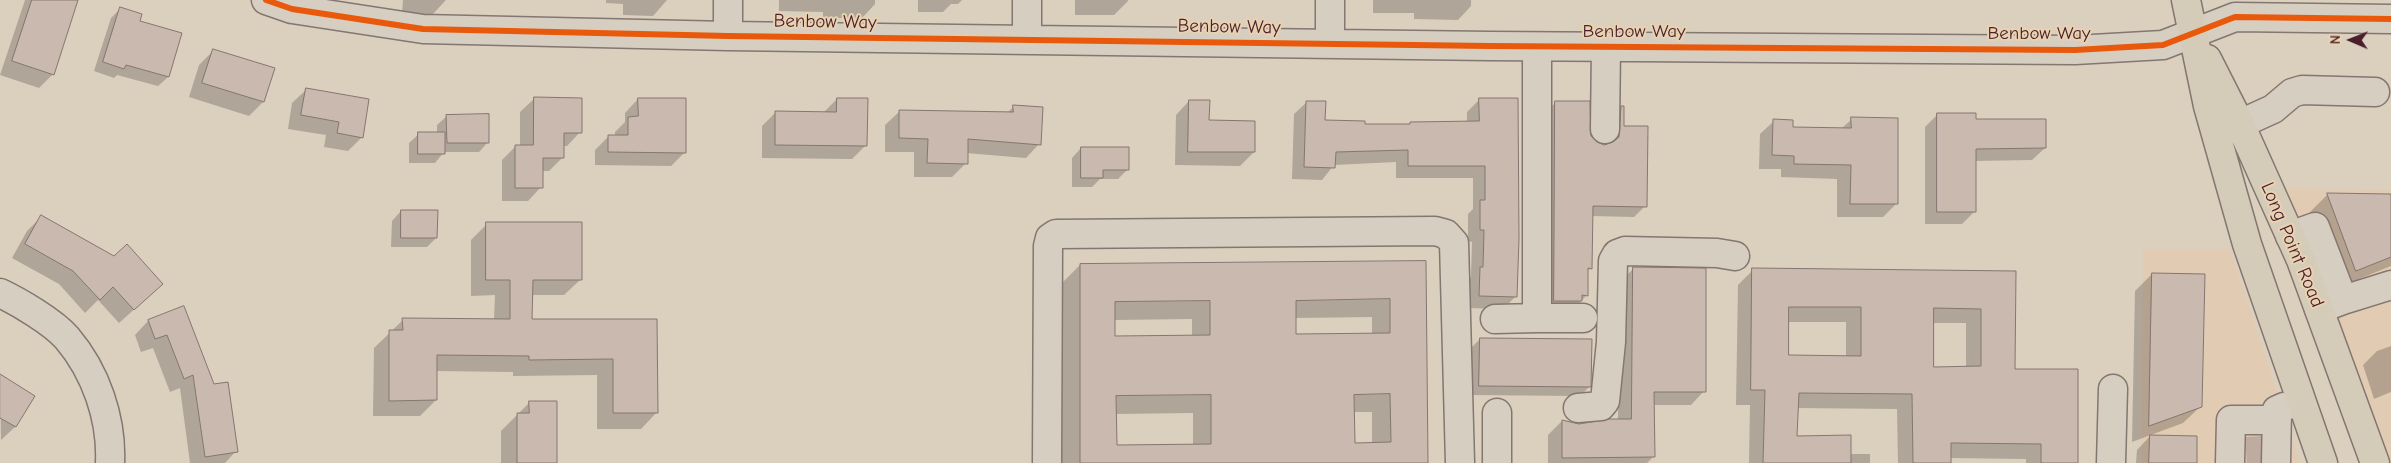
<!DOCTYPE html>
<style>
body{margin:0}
#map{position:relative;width:2391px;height:463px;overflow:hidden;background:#dbcfbe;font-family:"Comic Neue",sans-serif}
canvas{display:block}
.north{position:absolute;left:2326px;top:15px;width:50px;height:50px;-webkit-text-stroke:4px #e8d2b1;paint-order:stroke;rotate:271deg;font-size:14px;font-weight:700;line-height:20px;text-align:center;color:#4a1f2b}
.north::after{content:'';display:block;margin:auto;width:18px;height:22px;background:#4a1f2b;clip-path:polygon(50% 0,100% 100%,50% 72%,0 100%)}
</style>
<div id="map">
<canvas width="2391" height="463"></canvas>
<div class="north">N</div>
</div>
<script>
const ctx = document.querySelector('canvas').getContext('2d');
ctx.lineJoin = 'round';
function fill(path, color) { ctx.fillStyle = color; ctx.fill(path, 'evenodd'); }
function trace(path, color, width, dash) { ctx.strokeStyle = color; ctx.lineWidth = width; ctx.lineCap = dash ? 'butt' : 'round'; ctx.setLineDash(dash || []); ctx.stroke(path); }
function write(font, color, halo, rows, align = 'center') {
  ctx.font = font + ' "Comic Neue",sans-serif'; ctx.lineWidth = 4; ctx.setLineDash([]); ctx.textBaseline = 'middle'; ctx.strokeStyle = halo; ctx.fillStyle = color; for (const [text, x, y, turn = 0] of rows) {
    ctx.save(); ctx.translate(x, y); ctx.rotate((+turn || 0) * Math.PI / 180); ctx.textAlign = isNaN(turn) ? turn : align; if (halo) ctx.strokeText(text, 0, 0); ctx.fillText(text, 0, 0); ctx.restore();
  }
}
fill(new Path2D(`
 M2286,188L2391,190V463Z
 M2143,249H2230L2300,463H2141Z`), '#e2cbb3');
fill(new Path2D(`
 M25,0H70L53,74L39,88L0,75Z
 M403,0H446L432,15L402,13Z
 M606,0H667L653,16L623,15V4L606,3Z
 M779,0H875V4L862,18H823V12L779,11Z
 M918,0H962L958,4H951L943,12H918Z
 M1075,0H1128V1L1114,15H1075Z
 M1373,0H1471V6L1458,20L1414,19V13H1373Z
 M121,8L138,22L168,77L158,86L117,75L114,78L94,71L111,18Z
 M213,51L273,69L263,102L249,116L189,97L199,65Z
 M306,90L362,137L348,151L324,147L326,135L288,129L292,103Z
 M534,99L580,132L567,146H563L562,158L549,171H542L541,187L528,201H502V160L516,146H520V112Z
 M638,99L685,152L671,166L595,165V150L609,136H615V132L625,122V113Z
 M837,99L866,145L852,159L762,158V126L776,112L823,113Z
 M1480,99L1516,296L1503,309L1467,308L1468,280L1471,277L1472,242L1468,241V214L1473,209V178H1396V162L1334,165L1322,180L1292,179L1294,114L1307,102L1324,122L1363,126L1408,125L1411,123H1467V112Z
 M1189,101L1208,122L1254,152L1240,166L1175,165L1176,115Z
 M1556,102L1596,143L1604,146L1608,145L1610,119L1621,107L1623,127L1645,206L1634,217L1592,216L1591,268L1587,271V295L1570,312H1544L1545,113Z
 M1014,106L1039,144L1026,158L966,153V163L952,177H914V152H885V125L899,112L1007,113Z
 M1937,115L1974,121L2045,148L2032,160L1975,161V211L1962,224H1925V127Z
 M447,116L488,142L479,152H444L435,163H409V143L419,134L437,133V125Z
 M1852,119L1896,204L1883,217H1837V179L1781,177V169H1759L1760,134L1774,121L1792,128L1841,129Z
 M1081,148L1128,169L1118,179H1100L1092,187H1072V158Z
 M2327,195H2391V266L2339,287L2310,212Z
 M401,211L436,238L427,247H391L392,221Z
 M41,217L148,297L119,323L98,300L85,313L59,284L12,258L27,231Z
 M487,224L581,279L564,295H531V320H655L657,412L641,429H597V375L513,376V372L436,371V400L420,416H373L374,348L403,320H494L495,295L471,296V240Z
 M1425,262L1426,463H1062V283L1080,265ZM1372,317V334L1295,336V318ZM1192,319V337H1114V320ZM1353,412H1372V444H1354ZM1193,413V445L1115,446V414Z
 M1633,269L1704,391L1691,405H1653L1654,456L1647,463H1548V435L1562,421L1579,425L1618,420L1619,283Z
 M1753,270L2015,273L2014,370L2077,463H2026V459L1950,458V463H1898L1897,409L1797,408L1796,437L1850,454H1870V463H1749L1750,405H1736L1738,285ZM1788,322H1846V357L1788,356ZM1933,323H1966V368H1933Z
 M2152,274L2201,406L2183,423L2132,442L2135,291Z
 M183,308L236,451L225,463H190L180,388L170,392L153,348L141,352L135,335L148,321Z
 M1480,339L1590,386L1580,396L1470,395V349Z
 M2391,346V392L2374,399L2363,365L2377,351Z
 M0,376L34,396L15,427L1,440Z
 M530,402L555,463H501V431Z
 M2150,436L2196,463H2136L2137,450Z`), '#0003');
const building = new Path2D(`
 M32,0H78L54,75L12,61Z
 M120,7L142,14L140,21L182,33L169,77L126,65L124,69L103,62Z
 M213,49L275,68L264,102L202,83Z
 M306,88L369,99L363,138L337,133L339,122L301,115Z
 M534,97L582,98V133H564V158H543V188H515V145H533Z
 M638,98H686V153L608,152V135H628V117L638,116Z
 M837,98H868L867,146L775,145V111L836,112Z
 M1479,98H1518L1519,239L1517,297L1479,296L1480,267H1483L1484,230H1480V200H1485V166H1408V150L1336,152L1335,168L1304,167L1306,101H1326L1325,120L1365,121V124H1410V122L1479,121Z
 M1189,100H1210L1209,120L1255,121V152H1188Z
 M1555,101H1590L1591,136L1597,142L1604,145L1613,142L1619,137L1621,106H1624V126H1648L1647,207L1593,206L1592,269L1588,268V296L1582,295V301H1554Z
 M1013,105L1043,107L1041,145L968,139V164L927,163L928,139L899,138V110L1013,112Z
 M1937,113H1976V119H2046V148L1976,149V212H1937Z
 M489,114V143H447L446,115Z
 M1851,117L1898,118V204H1850L1851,165L1794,164V156L1772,155L1773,119L1793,120V127L1851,128Z
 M418,132H445V154H418Z
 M1081,147H1129V170H1103V178H1081Z
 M2327,193L2391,194V257L2356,271Z
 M401,210H438L437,238H401Z
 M41,215L114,256L127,244L163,284L134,310L113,287L100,300L73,271L25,244Z
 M486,222H582V280H533L532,319H657L658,413H613V359L529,360V356L437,355V400L389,401V330H403L402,318L510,319V280H486Z
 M1426,261L1428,463H1080V264ZM1390,299V333L1296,334V301ZM1210,301V335L1115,336V302ZM1390,394L1391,442L1355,443L1354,395ZM1211,395V444L1117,445L1116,396Z
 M1633,267L1706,268V392H1654L1655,457L1562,458V420L1579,424L1609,419H1631Z
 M1752,268L2016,271L2015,369H2078V463H2041V444L1951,443V463H1913L1912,394L1799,393L1797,436L1851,435V463H1763L1765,390H1751ZM1789,307H1861V356L1789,355ZM1934,308L1981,309V366L1934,367Z
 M2152,273L2205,274L2202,407L2149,426Z
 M184,306L214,384L228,382L238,452L205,457L193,375L184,379L167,335L155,339L148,320Z
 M1480,338L1592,339L1591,387L1479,386Z
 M0,374L35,396L16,427L0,418Z
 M529,401H557V463H517V413H529Z
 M2150,435L2197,436V463H2149Z`);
fill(building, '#cab9af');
trace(building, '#847670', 1);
trace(new Path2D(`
 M2246,451L2263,450`), '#beaca1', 28, [28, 14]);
const minor = new Path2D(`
 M266,0L292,9L423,29L728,36L1489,46L2075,50L2163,45L2235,17L2391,19
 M728,36V0
 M1027,40V0
 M1330,43V0
 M2240,124L2273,109L2292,93L2302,90L2375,92
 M1605,129L1606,47
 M2290,236L2315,227L2343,300L2319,309
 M0,293C19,302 53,322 67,338C96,372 112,419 110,463
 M2343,300L2391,285
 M1537,318H1583
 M1495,319L1537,318V47
 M1578,408L1601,406L1605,401L1611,342L1613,261L1617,254L1625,251L1717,253L1735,256
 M1497,413V463
 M1047,463L1048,246L1050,238L1056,234L1435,231L1446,234L1454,243L1460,463
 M2111,463L2113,389
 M2230,463L2231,420H2277
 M2276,463L2277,410L2284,407`);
const major = new Path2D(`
 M2186,0L2208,106L2247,244L2323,463
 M2207,59L2240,124L2301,260L2375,463`);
trace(minor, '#847670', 31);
trace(major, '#847670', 31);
trace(minor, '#d7cec2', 28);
trace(major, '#d4ccb9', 28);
trace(new Path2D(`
 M266,0L292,9L423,29L728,36L1489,46L2075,50L2163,45L2235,17L2391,19`), '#e8590c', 6);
write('19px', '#4a1f2b', '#e8d2b1', [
 ["Benbow Way",825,22,1],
 ["Benbow Way",1229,27,1],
 ["Benbow Way",1634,32],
 ["Benbow Way",2039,34],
 ["Long Point Road",2292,245,67]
]);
</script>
